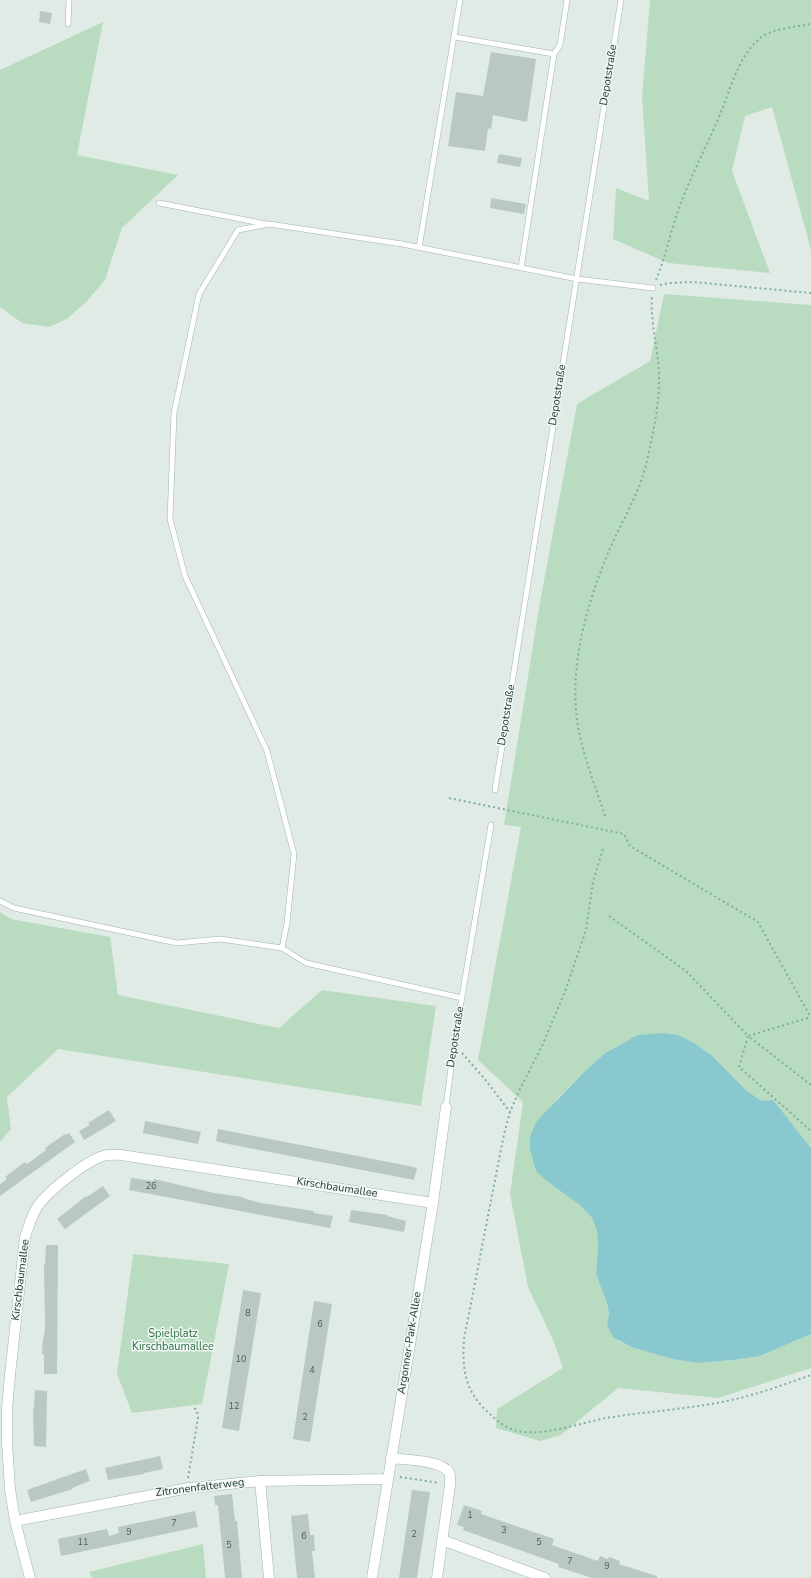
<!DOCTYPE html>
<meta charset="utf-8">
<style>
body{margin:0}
canvas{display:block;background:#e0ebe5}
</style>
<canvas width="811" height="1578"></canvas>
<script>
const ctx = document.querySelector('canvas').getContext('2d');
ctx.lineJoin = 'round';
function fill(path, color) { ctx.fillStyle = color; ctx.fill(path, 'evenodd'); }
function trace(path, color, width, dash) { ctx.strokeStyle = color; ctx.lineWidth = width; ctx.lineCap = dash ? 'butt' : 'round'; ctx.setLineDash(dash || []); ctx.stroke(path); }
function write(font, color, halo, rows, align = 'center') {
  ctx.font = font + ' "Nunito Sans",sans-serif'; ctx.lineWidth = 3; ctx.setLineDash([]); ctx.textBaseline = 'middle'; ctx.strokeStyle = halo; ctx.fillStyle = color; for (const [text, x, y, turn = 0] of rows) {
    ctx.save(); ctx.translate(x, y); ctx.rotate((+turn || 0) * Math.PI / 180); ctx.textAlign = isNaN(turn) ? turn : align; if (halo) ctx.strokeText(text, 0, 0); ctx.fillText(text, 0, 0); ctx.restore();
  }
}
fill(new Path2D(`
 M650,0H811V250L772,107L745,116L732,171L770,273L668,263L613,239L616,188L649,201L642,97Z
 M103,22L77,155L178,175L122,228L105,280L87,301L67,319L49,327L22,323L0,307V70Z
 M664,294L811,305V1148L773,1101H762L747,1091L732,1076L604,1054L583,1073L557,1099L530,1150L536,1171L581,1206L592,1218L597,1231L598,1245L596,1274L607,1303L609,1314L607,1323L619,1341L631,1347L674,1359L698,1363L733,1360L760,1356L811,1334V1368L718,1398L618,1388L561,1435L540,1441L496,1428L497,1409L563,1368L553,1340L528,1287L510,1194L523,1102L478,1060L521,827L504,825L540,602L577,404L650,361Z
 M0,912L11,919L110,937L118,995L279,1028L322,990L436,1006L421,1106L58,1049L7,1097L11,1129L0,1142Z
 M133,1254L229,1264L202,1404L132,1413L117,1374Z
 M203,1544L206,1578H92L89,1572Z`), '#b9dcc1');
fill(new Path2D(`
 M661,1033L678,1035L694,1043L711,1055L747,1091L762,1101L773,1100L811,1148V1334L760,1356L733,1360L698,1363L673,1359L631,1347L613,1337L609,1329L607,1323L609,1314L607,1303L596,1274L598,1245L597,1231L592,1218L581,1206L547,1181L536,1171L530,1150V1137L536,1122L583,1073L604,1054L638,1035Z`), '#89c8cf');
fill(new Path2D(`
 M40,11L52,13L50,24L39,22Z
 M491,52L536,59L527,122L493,115L491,129L488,128L485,151L448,146L456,92L483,96Z
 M499,154L522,158L520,167L497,163Z
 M491,198L526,204L524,214L490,208Z
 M109,1110L116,1121L84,1140L79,1131L90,1125L88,1123Z
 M145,1121L201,1132L198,1144L143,1133Z
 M218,1129L409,1166L417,1168L414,1180L223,1143L216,1141Z
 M69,1133L75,1142L0,1196V1184L7,1179L5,1177L25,1162L27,1164L46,1150L45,1148L65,1134L66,1135Z
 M131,1178L153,1181L154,1179L214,1193L243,1197V1198L261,1203L314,1211V1213L333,1216L330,1228L129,1190Z
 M103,1186L110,1196L65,1229L57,1219L86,1196L87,1197Z
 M351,1210L388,1215L387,1216L406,1221L404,1232L349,1222Z
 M46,1245H58L57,1374H44V1354H42L43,1337H44L45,1325L44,1264H45Z
 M243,1290L261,1293L239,1431L222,1428Z
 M314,1301L332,1304L310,1442L293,1439Z
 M35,1390L47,1391L46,1447L34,1446L33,1409H34Z
 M160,1456L163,1469L144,1473V1474L108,1480L105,1468Z
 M86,1469L90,1481L72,1488L73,1489L31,1502L27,1490Z
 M412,1490L430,1492L417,1578H399Z
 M232,1494L235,1521H237L242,1578H225L218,1505H215L214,1496Z
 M464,1505L482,1511L481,1514L554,1539L552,1545L598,1561L600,1556L608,1559L609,1557L620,1561L619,1564L657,1576V1578H592L558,1567L559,1564L463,1530L464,1527L457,1525Z
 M195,1511L198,1527L61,1556L58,1539L107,1529L109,1536L119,1533L118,1527Z
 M308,1514L310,1535H314L315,1551H312L315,1578H297L291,1516Z`), '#b9c8c1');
const lane = new Path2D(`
 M68,24L69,0
 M455,37L554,54L521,268
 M554,54L560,45L567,0
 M159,203L266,224
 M419,248L460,0
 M495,790L621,0
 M0,901L14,908L177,943L220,939L282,948
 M462,998L306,963L282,948L287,923L294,854L267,751L185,576L170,519L174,413L199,294L238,230L269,224L402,244L577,279L653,288
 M446,1107L454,1044L491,825`);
const street = new Path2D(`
 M391,1458C405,1460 441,1460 449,1472C451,1476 450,1480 450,1485L437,1578
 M260,1481L269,1578
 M15,1521L189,1488L260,1481L387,1479
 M442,1540L545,1578
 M30,1578L15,1521L10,1489L7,1443V1409L10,1375L25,1237C28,1228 31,1218 36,1209C45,1193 86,1161 103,1156C109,1154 115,1155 121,1155L433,1203
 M372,1578L433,1203L446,1107`);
trace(lane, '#a3b3ac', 6);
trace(street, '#a3b3ac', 11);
trace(new Path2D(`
 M656,280C665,258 670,234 678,211C689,179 706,148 719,117C730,91 737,59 759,39C772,28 795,27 811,24
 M660,285L669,283L693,282L811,293
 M449,798L624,834L630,846L758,922L810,1016
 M605,816C597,791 587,766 581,741C566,681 583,615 606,558C619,525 639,496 647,461C653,432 660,404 659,374C658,348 650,322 652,296
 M603,849L593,882L586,930L566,989L542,1046L520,1089L510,1112L504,1134L464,1339C462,1370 465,1392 489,1413C496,1420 504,1427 514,1430C538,1438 581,1423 606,1418C649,1411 693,1409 736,1399C761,1393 786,1384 811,1375
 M609,916L686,971L748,1036L811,1017
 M462,1053L484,1078L510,1112
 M811,1085L748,1036L739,1067L811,1131
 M400,1477L439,1483
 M188,1478L198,1418L197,1411L193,1406`), '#81ae9d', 2, [2, 3]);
trace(lane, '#fff', 5);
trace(street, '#fff', 10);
write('9px', '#475e56', null, [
 ["26",151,1187],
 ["8",248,1314],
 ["6",320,1325],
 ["10",241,1360],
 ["4",312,1371],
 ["12",234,1407],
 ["2",305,1418],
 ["1",470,1516],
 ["7",174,1524],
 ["3",504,1531],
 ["9",129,1533],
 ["2",414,1535],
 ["6",304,1537],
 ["11",83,1543],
 ["5",539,1543],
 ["5",229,1546],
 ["7",570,1562],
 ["9",607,1567]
]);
write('11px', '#213b32', '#f1f7f4', [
 ["Depotstraße",609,75,-81],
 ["Depotstraße",558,395,-81],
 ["Depotstraße",507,715,-81],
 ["Depotstraße",456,1037,-81],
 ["Kirschbaumallee",337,1188,9],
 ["Kirschbaumallee",21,1280,-83],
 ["Argonner-Park-Allee",410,1343,-81],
 ["Zitronenfalterweg",200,1488,-7]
]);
write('11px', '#2c7143', '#f1f7f4', [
 ["Spielplatz",173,1334],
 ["Kirschbaumallee",173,1347]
]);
</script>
